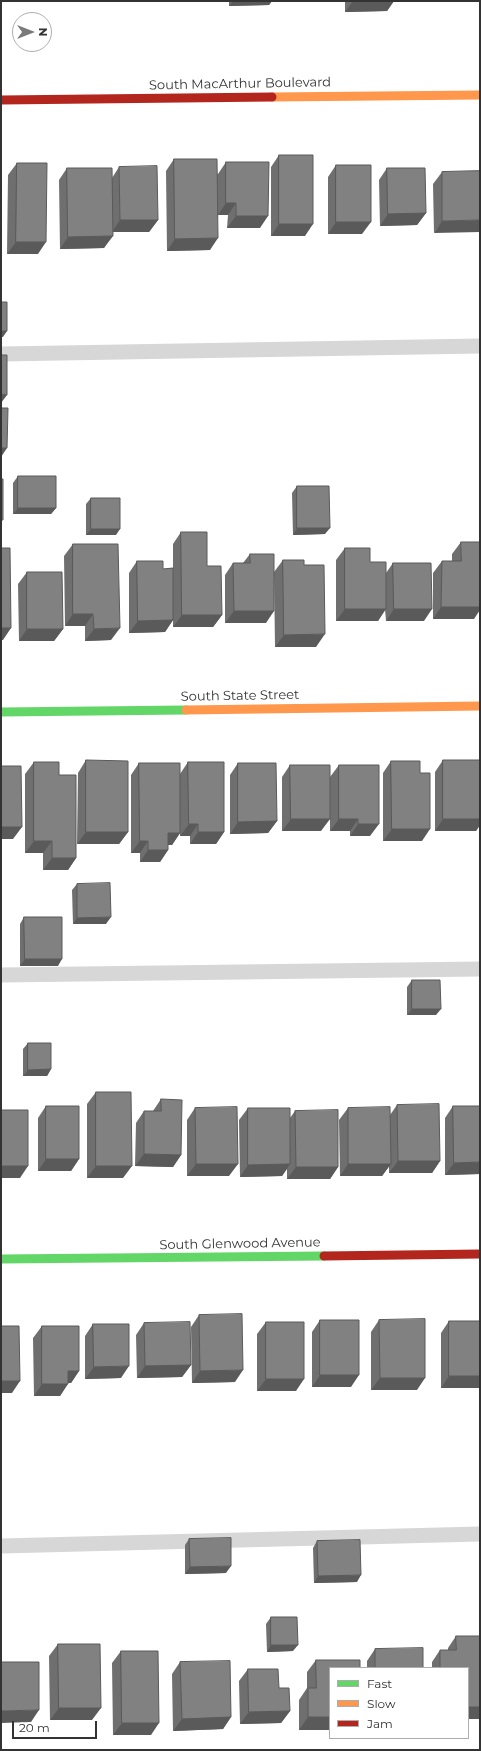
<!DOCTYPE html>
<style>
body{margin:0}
#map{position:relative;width:481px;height:1751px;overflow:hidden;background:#fff;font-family:Montserrat,sans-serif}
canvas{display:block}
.frame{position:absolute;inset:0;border:2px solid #333;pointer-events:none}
.legend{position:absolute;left:329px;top:1667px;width:140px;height:72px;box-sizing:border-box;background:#fff;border:1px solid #adadad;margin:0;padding:5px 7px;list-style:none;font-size:12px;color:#333}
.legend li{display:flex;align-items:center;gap:8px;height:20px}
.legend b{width:20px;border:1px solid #adadad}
.north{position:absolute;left:12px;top:12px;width:40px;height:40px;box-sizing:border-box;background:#fff;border:1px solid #adadad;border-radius:50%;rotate:90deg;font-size:11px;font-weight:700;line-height:16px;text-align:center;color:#333}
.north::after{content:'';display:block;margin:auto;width:14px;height:18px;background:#7a7a7a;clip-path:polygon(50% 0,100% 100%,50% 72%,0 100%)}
.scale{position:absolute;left:12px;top:1721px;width:85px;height:18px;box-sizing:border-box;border:2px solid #333;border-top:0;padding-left:5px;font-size:12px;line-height:14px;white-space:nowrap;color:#333;-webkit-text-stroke:3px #fff;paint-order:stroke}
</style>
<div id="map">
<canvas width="481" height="1751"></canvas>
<div class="frame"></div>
<ul class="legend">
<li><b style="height:5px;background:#63d668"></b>Fast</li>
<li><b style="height:5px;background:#ff974d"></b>Slow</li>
<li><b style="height:5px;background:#b3261e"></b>Jam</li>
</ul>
<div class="north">N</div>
<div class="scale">20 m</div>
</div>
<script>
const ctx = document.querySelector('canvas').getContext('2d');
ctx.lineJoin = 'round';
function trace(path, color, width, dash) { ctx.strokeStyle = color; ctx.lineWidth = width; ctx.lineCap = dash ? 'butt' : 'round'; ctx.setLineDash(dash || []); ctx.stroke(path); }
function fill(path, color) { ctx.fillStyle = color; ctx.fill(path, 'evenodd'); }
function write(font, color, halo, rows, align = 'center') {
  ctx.font = font + ' Montserrat,sans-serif'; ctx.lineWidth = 4; ctx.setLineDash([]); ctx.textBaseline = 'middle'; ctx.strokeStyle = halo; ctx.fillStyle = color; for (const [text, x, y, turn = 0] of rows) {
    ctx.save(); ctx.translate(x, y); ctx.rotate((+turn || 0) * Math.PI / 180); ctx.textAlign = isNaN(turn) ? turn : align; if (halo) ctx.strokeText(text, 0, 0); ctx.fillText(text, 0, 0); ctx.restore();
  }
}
trace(new Path2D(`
 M1,354L480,346
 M1,975L480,969
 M1,1546L480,1534`), '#d7d7d7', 15);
trace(new Path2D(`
 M1,712L186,710
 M1,1259L324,1256`), '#63d668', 9);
trace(new Path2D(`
 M272,97L480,95
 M186,710L480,706`), '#ff974d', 9);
trace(new Path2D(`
 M1,100L272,97
 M324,1256L480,1254`), '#b3261e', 9);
fill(new Path2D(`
 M229,1H272L269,5L229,6Z
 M345,1H394L387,11L345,12Z
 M279,155L305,236H271V167Z
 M174,159L218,174L226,162L260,228H227L228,215H218L210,250L167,251L166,171Z
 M17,163L38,254H7L8,175Z
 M336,165L362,234H328V177Z
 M119,167L158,220L149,232H113L104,248L60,249L59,180L67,168L112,178Z
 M387,168L426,213L417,225L380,226L379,180Z
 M480,171L434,233L433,184L442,172Z
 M18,476L56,508L51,514H13V483Z
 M297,486L325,534L293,535L292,493Z
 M91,498L116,535H86V504Z
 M181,532L207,566L222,615L213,627H173V610V620L165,632L129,633V573L137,561L163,569L173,568V544Z
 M461,542L474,619H433V573L442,561H452V554Z
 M73,544L111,640L85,641V626H65L64,556Z
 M345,548L370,562L386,573L393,563L424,621H386L385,609L378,621H336V560Z
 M250,554L266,623H225V575L233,563H243Z
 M283,560L304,565L316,647H275L274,572Z
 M27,572L63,629L54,641H19L18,584Z
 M86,760L128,832L119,844H77L78,773Z
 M443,760H480V825L476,831H435V772Z
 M391,761L422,841H383V773Z
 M34,762L59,775L76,858L68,870H43V853H25V774Z
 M188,762L224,832L216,844H190V836H180V774Z
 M139,763L180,833L172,845H168V850L160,862H140V853H131V775Z
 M238,763L277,821L268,833L230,834V775Z
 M290,765L321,831H282V777Z
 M339,765L370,836H350V831H330V777Z
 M77,884L106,924H73L72,890Z
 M24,917L58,966H20V924Z
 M412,980L436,1015H407V987Z
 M28,1043L51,1069L47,1076H23V1049Z
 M96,1092L123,1178H87V1104Z
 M161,1099L181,1155L173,1167L135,1166L136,1123L144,1111H153Z
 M397,1105L440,1161L432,1173H389V1166L382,1176H340L339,1120L348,1108L390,1115Z
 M46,1106L79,1159L71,1171H38V1118Z
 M453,1106L480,1174L445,1175V1118Z
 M195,1108L229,1176H187V1120Z
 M248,1108L290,1118L295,1111L338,1167L330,1179H287V1169L282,1176L240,1177L239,1120Z
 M199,1315L235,1382L192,1383L191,1327Z
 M320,1320L351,1387H312V1332Z
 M379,1320L417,1390H371V1332Z
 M449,1321L480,1388H441V1333Z
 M266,1322L296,1391H257V1334Z
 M144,1323L191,1365L182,1377L137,1378L136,1335Z
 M93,1324L121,1378L85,1379V1336Z
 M42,1326L79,1371L71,1383H68L60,1396H34L33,1338Z
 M189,1539L226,1573L185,1574V1545Z
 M317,1541L357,1582L314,1583L313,1548Z
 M271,1617L293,1651L267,1652L266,1624Z
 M456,1636H480V1719H468V1668H432V1662L440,1650H448V1648Z
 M58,1644L92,1720H50L49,1656Z
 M375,1649L423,1668H367V1661Z
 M121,1651L151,1735H113L112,1663Z
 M316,1660L330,1730H299V1700L307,1688V1672Z
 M180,1662L231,1717L223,1729L173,1731L172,1674Z
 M248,1669L279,1688L290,1711L281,1723L240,1724L239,1681Z`), '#6f6f6f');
fill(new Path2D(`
 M233,1H272L269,5L229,6Z
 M353,1H394L387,11L345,12Z
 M226,203H236L228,215H218Z
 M426,213L417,225L380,226L388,214Z
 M236,216H268L260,228H227Z
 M120,220H158L149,232H112Z
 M480,220V232L434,233L442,221Z
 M336,222H371L362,234H328Z
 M279,224H313L305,236H271Z
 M113,236L104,248L60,249L68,237Z
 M218,238L210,250L167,251L175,239Z
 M16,242H46L38,254H7Z
 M1,331H7L3,337H1Z
 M1,394L7,395L1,403Z
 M1,448H7L1,457Z
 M18,508H56L51,514H13Z
 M297,528H330L325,534L293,535Z
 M91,529H120L116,535H86Z
 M441,607H480V610L474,619H433Z
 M345,609H386L378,621H336Z
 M394,609H432L424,621H386Z
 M234,611H274L266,623H225Z
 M73,614H93L85,626H65Z
 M182,615H222L213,627H173Z
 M173,620L165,632L129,633L138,621Z
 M1,628H11L3,640H1Z
 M120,628L111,640L85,641L94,629Z
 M27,629H63L54,641H19Z
 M325,634L316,647H275L284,635Z
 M291,819H330L321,831H282Z
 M339,819H358L350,831H330Z
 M443,819H480V825L476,831H435Z
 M277,821L268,833L230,834L238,822Z
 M189,824H198L190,836H180Z
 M358,824H379L370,836H350Z
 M1,827H22L13,839H1Z
 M392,829H430L422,841H383Z
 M86,832H128L119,844H77Z
 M198,832H224L216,844H190Z
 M168,833H180L172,845H160Z
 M34,841H52L43,853H25Z
 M140,841H148L140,853H131Z
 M148,850H168L160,862H140Z
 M52,858H76L68,870H43Z
 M111,917L106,924H73L77,918Z
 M25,959H62L58,966H20Z
 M412,1009H441L436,1015H407Z
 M51,1069L47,1076H23L28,1070Z
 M144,1154L181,1155L173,1167L135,1166Z
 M46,1159H79L71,1171H38Z
 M398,1161H440L432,1173H389Z
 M480,1162V1174L445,1175L454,1163Z
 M196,1164H238L229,1176H187Z
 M290,1164L282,1176L240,1177L248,1165Z
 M348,1164H391L382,1176H340Z
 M1,1166H28L20,1178H1Z
 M96,1166H132L123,1178H87Z
 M296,1167H338L330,1179H287Z
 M191,1365L182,1377L137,1378L145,1366Z
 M129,1366L121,1378L85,1379L94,1367Z
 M243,1370L235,1382L192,1383L200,1371Z
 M68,1371H79L71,1383H60Z
 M320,1375H359L351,1387H312Z
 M449,1376H480V1388H441Z
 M380,1378H425L417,1390H371Z
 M266,1379H304L296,1391H257Z
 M1,1381H20L12,1393H1Z
 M42,1384H68L60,1396H34Z
 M231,1566L226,1573L185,1574L190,1567Z
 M361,1575L357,1582L314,1583L318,1576Z
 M271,1645H298L293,1651L267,1652Z
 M468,1707H480V1719H468Z
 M59,1708H101L92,1720H50Z
 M39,1710L31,1722L1,1723V1711Z
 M290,1711L281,1723L240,1724L249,1712Z
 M231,1717L223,1729L173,1731L182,1719Z
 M308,1717H330V1730H299Z
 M122,1723H159L151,1735H113Z`), '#5a5a5a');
const building = new Path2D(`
 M279,155H313V224H279Z
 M174,159H217L218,238L175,239Z
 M226,162H269L268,216H236V203H226Z
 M17,163H47L46,242H16Z
 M336,165H371V222H336Z
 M157,166L158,220H120L119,167Z
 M67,168H112L113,236L68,237Z
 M387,168H425L426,213L388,214Z
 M480,171V220L442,221V172Z
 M1,302H7V331H1Z
 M1,355H7V395L1,394Z
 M1,408H8L7,448H1Z
 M18,476H56V508H18Z
 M1,479H3V520H1Z
 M297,486H329L330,528H297Z
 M91,498H120V529H91Z
 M181,532H207V566H221L222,615H182Z
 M461,542H480V607H441L442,561H461Z
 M73,544H118L120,628L94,629L93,614H73Z
 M1,548H10L11,628H1Z
 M345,548H370V562H386V609H345Z
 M250,554H274V611H234L233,563H250Z
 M283,560H304V565H324L325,634L284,635Z
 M137,561H163V569L173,568V620L138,621Z
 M393,563H431L432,609H394Z
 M27,572H62L63,629H27Z
 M86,760L128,761V832H86Z
 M443,760H480V819H443Z
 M391,761H420V773H430V829H392Z
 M34,762H59V775H76V858H52V841H34Z
 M188,762H224V832H198V824H189Z
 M139,763H180V833H168V850H148V841H140Z
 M238,763H276L277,821L238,822Z
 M290,765H330V819H291Z
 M339,765H379V824H358V819H339Z
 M1,766H21L22,827H1Z
 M110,883L111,917L77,918V884Z
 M24,917H62V959H25Z
 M412,980H440L441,1009H412Z
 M28,1043H51V1069L28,1070Z
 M96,1092H131L132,1166H96Z
 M161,1099L182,1100L181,1155L144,1154V1111H161Z
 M439,1104L440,1161H398L397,1105Z
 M46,1106H79V1159H46Z
 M453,1106H480V1162L454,1163Z
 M237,1107L238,1164H196L195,1108Z
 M390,1107L391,1164H348V1108Z
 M248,1108H290V1164L248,1165Z
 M1,1110H28V1166H1Z
 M338,1110V1167H296L295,1111Z
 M242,1314L243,1370L200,1371L199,1315Z
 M425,1319V1378H380L379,1320Z
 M320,1320H359V1375H320Z
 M449,1321H480V1376H449Z
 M190,1322L191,1365L145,1366L144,1323Z
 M266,1322H304V1379H266Z
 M93,1324H129V1366L94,1367Z
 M1,1326H19L20,1381H1Z
 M42,1326H79V1371H68V1384H42Z
 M231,1538V1566L190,1567L189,1539Z
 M360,1540L361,1575L318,1576L317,1541Z
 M271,1617H297L298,1645H271Z
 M456,1636H480V1707H468V1668H440V1650H456Z
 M58,1644H100L101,1708H59Z
 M423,1648V1668H375V1649Z
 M121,1651H158L159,1723H122Z
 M316,1660H360V1668H330V1717H308V1688H316Z
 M230,1661L231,1717L182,1719L180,1662Z
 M1,1662H39V1710L1,1711Z
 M248,1669H278L279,1688H289L290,1711L249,1712Z`);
fill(building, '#818181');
trace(building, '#5a5a5a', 1);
write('13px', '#333', '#fff', [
 ["South MacArthur Boulevard",240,84,-1],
 ["South State Street",240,696,-1],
 ["South Glenwood Avenue",240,1244,-1]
]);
</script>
